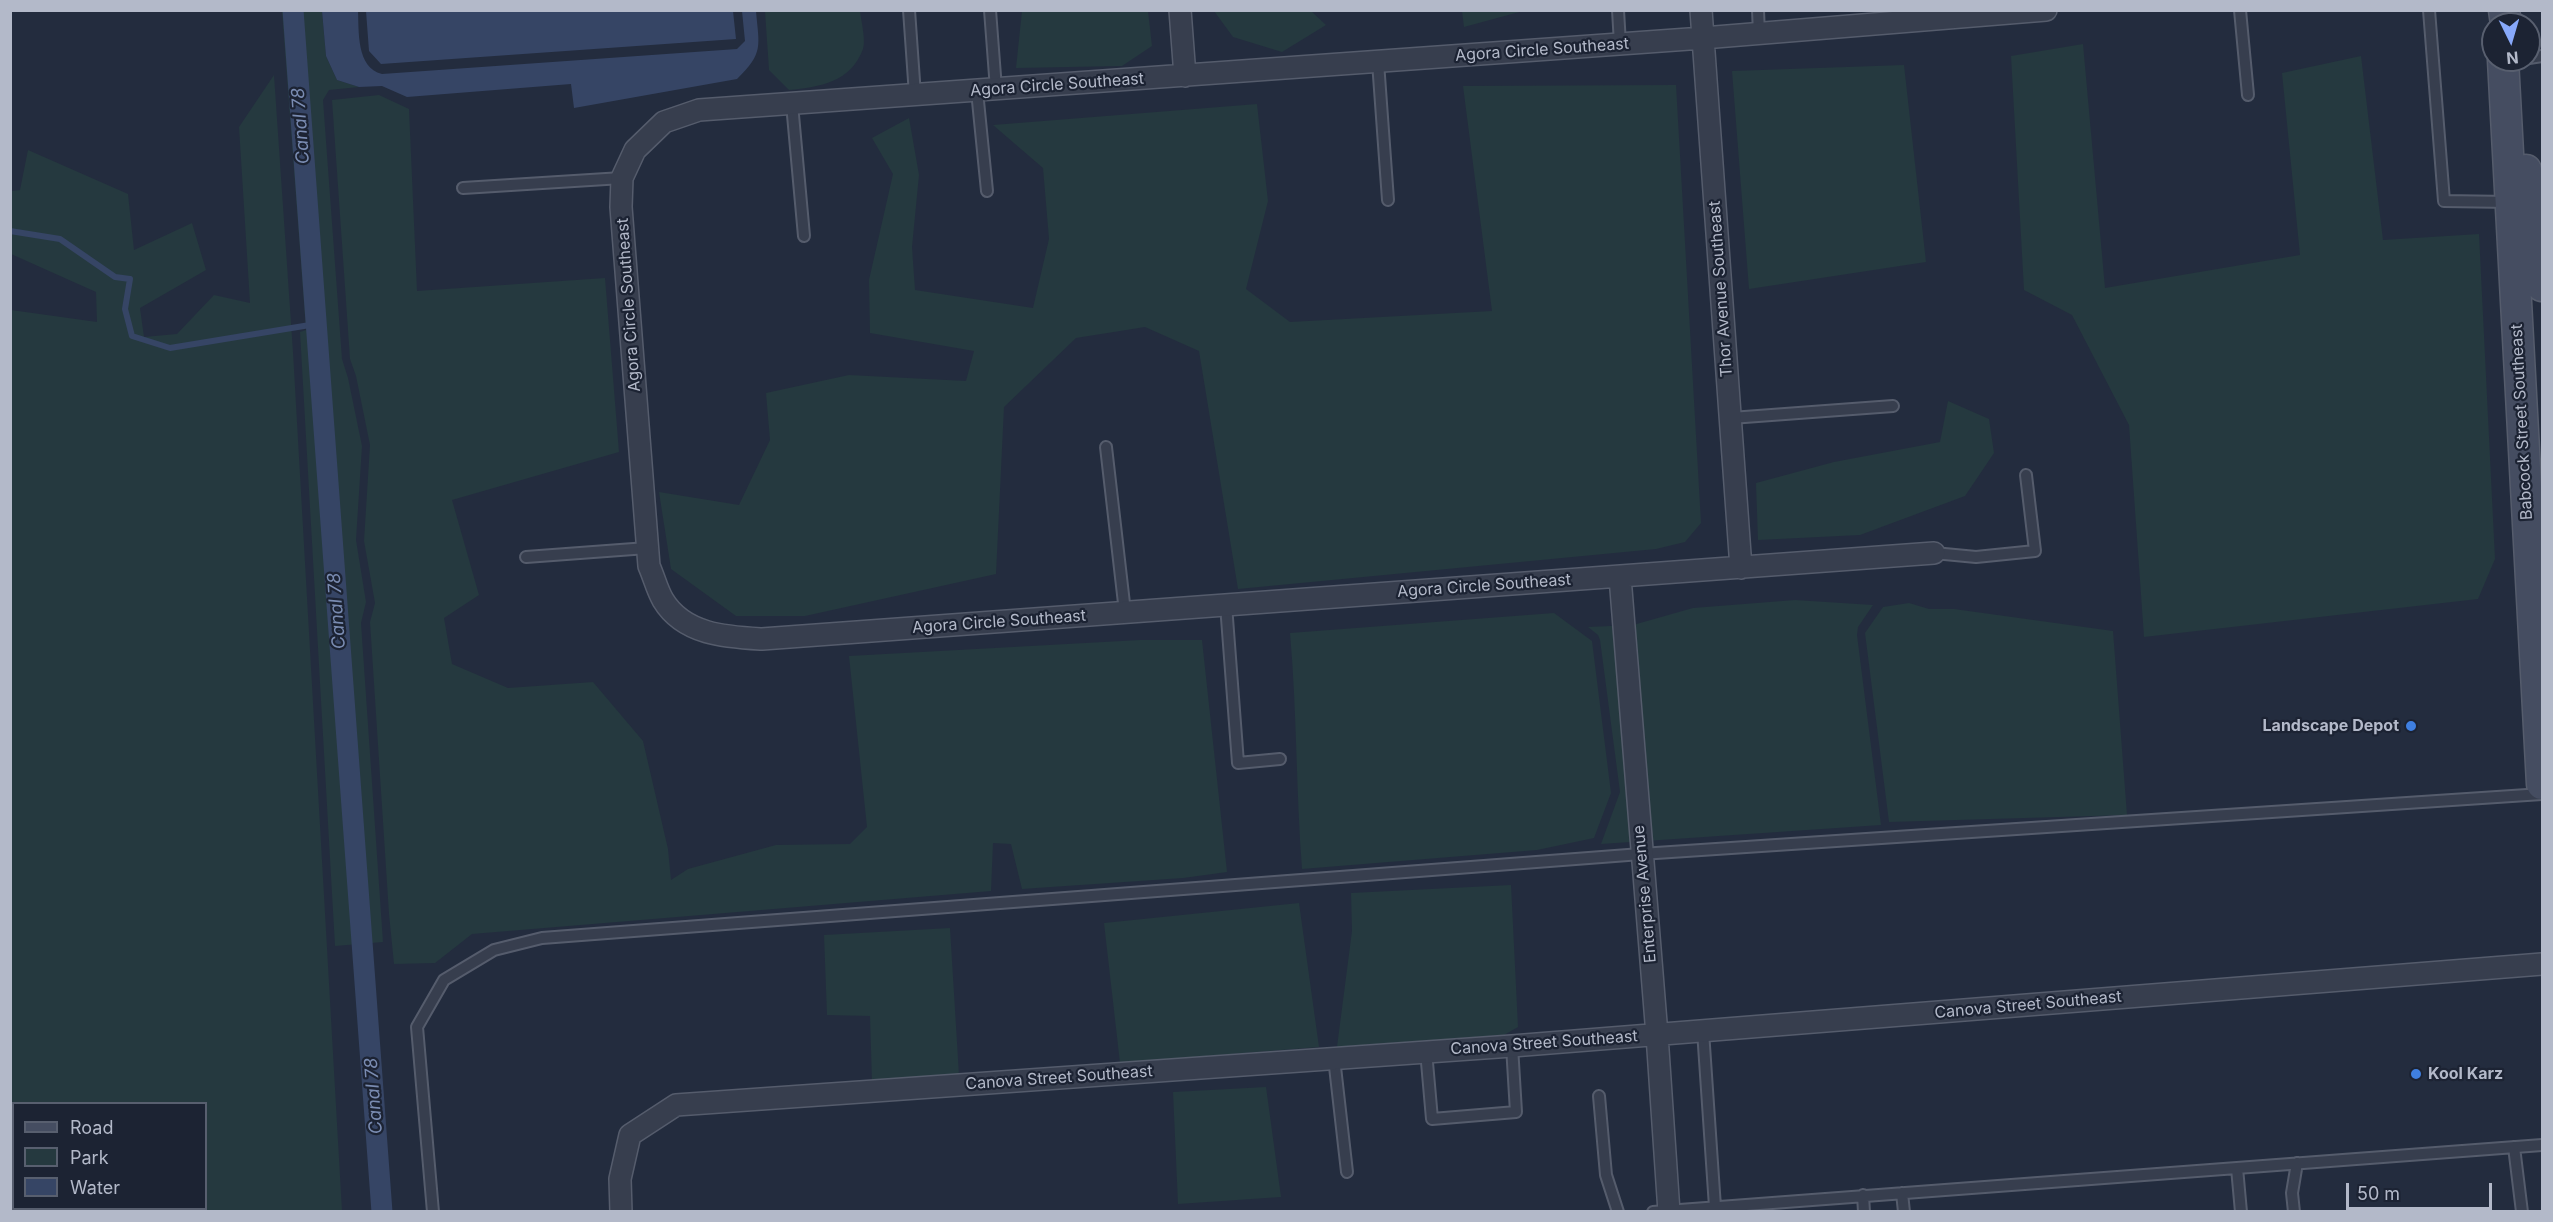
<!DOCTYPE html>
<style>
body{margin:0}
#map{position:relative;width:2553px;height:1222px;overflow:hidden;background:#232c3e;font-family:Inter,sans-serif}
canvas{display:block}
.frame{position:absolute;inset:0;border:12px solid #b3b9c9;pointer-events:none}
.legend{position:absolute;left:12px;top:1102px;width:195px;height:108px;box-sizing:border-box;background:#1c2333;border:2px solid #585f6f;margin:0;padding:8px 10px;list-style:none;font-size:18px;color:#b3b9c9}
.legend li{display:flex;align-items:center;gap:12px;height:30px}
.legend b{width:30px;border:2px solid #585f6f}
.north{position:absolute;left:2481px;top:12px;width:60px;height:60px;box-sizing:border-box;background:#1c2333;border:2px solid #585f6f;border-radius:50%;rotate:175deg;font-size:16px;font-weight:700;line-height:24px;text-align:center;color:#b3b9c9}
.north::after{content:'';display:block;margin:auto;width:21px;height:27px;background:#87a8fa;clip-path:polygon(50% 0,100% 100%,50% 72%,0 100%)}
.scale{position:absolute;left:2346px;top:1183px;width:146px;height:27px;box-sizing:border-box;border:3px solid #b3b9c9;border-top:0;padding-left:8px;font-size:18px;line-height:21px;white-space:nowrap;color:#b3b9c9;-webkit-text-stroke:4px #1c2333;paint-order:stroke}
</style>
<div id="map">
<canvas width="2553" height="1222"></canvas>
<div class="frame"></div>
<ul class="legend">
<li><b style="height:8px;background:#454d61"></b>Road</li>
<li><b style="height:16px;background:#25393f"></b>Park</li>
<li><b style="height:16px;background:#364565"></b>Water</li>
</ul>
<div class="north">N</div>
<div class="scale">50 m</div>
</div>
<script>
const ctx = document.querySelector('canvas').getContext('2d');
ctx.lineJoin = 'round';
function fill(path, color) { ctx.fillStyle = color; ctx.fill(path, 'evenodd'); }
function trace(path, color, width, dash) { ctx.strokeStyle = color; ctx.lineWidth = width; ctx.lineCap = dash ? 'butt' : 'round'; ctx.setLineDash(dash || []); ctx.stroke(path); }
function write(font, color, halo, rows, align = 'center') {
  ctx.font = font + ' Inter,sans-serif'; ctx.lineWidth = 4.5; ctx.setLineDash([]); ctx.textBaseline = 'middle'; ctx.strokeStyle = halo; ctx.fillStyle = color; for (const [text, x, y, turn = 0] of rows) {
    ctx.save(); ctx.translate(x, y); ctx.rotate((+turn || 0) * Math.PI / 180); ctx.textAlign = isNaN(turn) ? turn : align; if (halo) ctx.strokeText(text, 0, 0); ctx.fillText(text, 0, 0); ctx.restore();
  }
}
fill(new Path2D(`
 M282,11H322L326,56L337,80L359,87L329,90L323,100L342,359L348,378L362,446L356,540L366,602L361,623L383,942L335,946L300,332L306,330Z
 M765,11H860C861,21 866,39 863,49C851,82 820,87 789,90L769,70Z
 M1022,11H1148L1152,46L1122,66L1016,68Z
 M1214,11H1311L1326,25L1282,52L1233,37Z
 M1462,11V10L1523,11L1464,27Z
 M2083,44L2105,288L2300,255L2282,73L2361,56L2383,240L2479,234L2495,559L2478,599L2144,637L2129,425L2072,315L2024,290L2011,56Z
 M1904,65L1926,262L1749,289L1732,71Z
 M274,75L293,352L342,1211H11V310L97,322L96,292L11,254V191L20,190L28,150L128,194L134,250L192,223L206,270L140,308L144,337L177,334L214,295L250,303L239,127ZM14,1104H206V1208H14Z
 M1676,85L1701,523L1685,542L1656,549L1238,589L1199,351L1145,327L1076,338L1004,407L996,574L805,616H736L671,569L659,492L739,505L770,440L766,393L849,375L966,381L974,351L870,333L869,280L893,174L872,138L909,118L919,175L912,247L915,290L1033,308L1049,239L1043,168L993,125L1257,104L1268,201L1246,289L1290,322L1492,311L1463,86Z
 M379,95L409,109L417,291L605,278L619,452L452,500L479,595L444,618L452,664L508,688L593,682L643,741L668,849L671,880L688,869L776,845L850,844L867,827L849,656L1140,640H1202L1227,872L1183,878L1022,889L1011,844L993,843L991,891L472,934L435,963L394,964L389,914L370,622L375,603L364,541L370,445L356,376L350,359L332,100Z
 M1948,401L1989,419L1994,453L1965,496L1860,535L1758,540L1756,483L1834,462L1940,442Z
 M1795,600L1873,605L1858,627L1857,635L1881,825L1601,844L1620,792L1600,640L1598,635L1588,627L1633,625L1693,608Z
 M1909,603L1929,609H1954L2113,631L2127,815L1889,822L1865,633L1883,607Z
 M1554,613L1592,641L1611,793L1594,838L1537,850L1302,869C1296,791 1297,712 1290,633Z
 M1511,885L1518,1027L1504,1035L1337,1047L1352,931L1351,893Z
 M1299,903L1319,1047L1120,1063L1104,923Z
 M950,928L959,1075L872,1082L870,1016L827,1015L824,935Z
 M1266,1087L1281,1197L1178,1204L1173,1092Z`), '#25393f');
fill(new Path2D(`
 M322,11H358C359,30 356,68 382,74L737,49L745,41L742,11H756C759,46 764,53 737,79L574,108L571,84L407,97L382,86L359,87L337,80L326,56Z
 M366,11H733L736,39L381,64L369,51Z`), '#364565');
trace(new Path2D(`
 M10,231L60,239L115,277L130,279L125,309L132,336L170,348L316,324`), '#364565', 6);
trace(new Path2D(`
 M293,10L382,1212`), '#364565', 21);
const lane = new Path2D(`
 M909,10L915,95
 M990,10L996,89
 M1618,10L1620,44
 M1758,10L1759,34
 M2240,10L2248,95
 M2429,10L2444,201L2510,202
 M2529,58L2542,56
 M1378,62L1388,200
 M977,91L987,191
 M792,104L804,236
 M463,188L622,178
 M1731,418L1893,406
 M1106,447L1125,612
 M1934,553L1976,557L2035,551L2026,475
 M526,557L647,548
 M1226,605L1238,763L1280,759
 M1703,1031L1715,1207
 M1426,1051L1432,1119L1516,1112L1512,1046
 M1334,1058L1347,1172
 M1599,1096L1606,1175L1618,1212
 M2514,1147L2522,1212
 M2237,1168L2241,1212
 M1902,1193L1904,1212
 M1863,1195L1864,1212
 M433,1212L417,1027L444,980L494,950L542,938L1641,854L2542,794
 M1653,1212L2542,1145
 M2294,1212L2292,1193L2297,1163`);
const street = new Path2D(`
 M1180,10L1185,76
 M1701,10L1741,568
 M1934,553L762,639C727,637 684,635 663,600C657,590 654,577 649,566L621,207L622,178L635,150L664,122L699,110L1703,38L2046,10
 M1620,577L1657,1035L1669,1212
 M621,1212L620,1179L630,1135L676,1105L1512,1046L2542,964`);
const secondary = new Path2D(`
 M2504,10L2506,24
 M2503,60L2542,784
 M2526,170L2542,286`);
trace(lane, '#555c6c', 14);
trace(street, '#555c6c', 24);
trace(secondary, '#555c6c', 33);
trace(lane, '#373e4e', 10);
trace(street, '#373e4e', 21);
trace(secondary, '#454d61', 30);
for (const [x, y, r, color] of [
 [2411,726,6,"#3f7fe0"],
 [2416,1074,6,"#3f7fe0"]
]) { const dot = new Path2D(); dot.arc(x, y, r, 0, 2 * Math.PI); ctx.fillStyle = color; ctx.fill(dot); trace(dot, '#1c2333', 2); }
write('16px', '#b3b9c9', '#1c2333', [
 ["Agora Circle Southeast",1542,50,-4],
 ["Agora Circle Southeast",1057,85,-4],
 ["Thor Avenue Southeast",1721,289,-94],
 ["Agora Circle Southeast",629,305,-94],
 ["Babcock Street Southeast",2522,422,-93],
 ["Agora Circle Southeast",1484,586,-4],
 ["Agora Circle Southeast",999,622,-4],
 ["Enterprise Avenue",1645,894,-95],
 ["Canova Street Southeast",2028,1005,-5],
 ["Canova Street Southeast",1544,1043,-4],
 ["Canova Street Southeast",1059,1078,-4]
]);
write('bold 16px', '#b3b9c9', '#1c2333', [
 ["Landscape Depot",2399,726],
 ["Kool Karz",2428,1074,"left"]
], 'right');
write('italic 18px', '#7a8cb2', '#1c2333', [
 ["Canal 78",301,126,-94],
 ["Canal 78",337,611,-94],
 ["Canal 78",374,1096,-94]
]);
</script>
